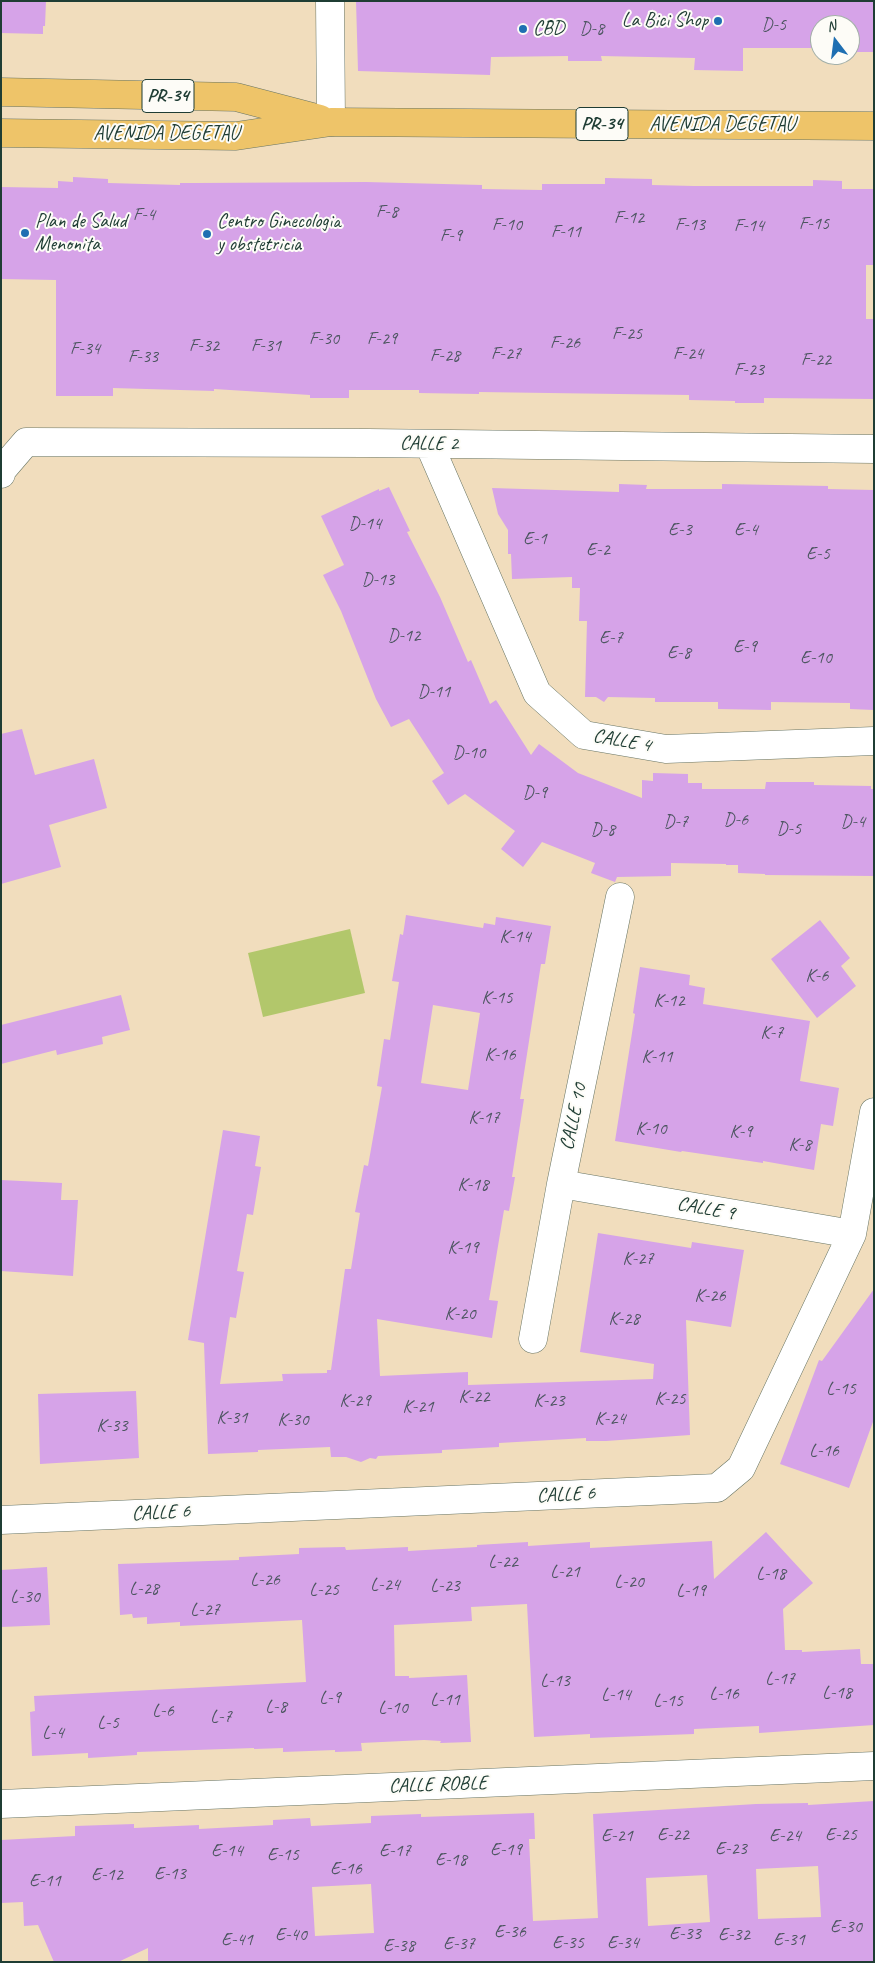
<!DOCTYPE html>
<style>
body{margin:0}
#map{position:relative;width:875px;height:1963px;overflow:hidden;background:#f1ddbd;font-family:Caveat,sans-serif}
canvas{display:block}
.frame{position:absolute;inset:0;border:2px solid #1f3d34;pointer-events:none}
.north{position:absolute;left:810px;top:15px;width:50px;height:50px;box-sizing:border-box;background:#fdfcf7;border:1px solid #a4b0a9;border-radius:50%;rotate:345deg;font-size:14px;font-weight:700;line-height:20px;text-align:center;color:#1f3d34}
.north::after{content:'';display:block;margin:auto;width:18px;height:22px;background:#1f6fb2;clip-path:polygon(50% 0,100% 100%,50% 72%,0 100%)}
</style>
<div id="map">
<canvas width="875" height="1963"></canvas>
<div class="frame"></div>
<div class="north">N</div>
</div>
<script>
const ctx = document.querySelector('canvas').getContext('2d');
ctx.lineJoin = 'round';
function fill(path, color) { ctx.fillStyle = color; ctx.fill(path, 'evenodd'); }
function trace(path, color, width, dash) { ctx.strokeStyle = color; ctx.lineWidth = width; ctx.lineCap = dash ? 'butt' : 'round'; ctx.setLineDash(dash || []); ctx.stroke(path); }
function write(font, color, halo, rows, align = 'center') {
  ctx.font = font + ' Caveat,sans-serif'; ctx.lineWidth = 4; ctx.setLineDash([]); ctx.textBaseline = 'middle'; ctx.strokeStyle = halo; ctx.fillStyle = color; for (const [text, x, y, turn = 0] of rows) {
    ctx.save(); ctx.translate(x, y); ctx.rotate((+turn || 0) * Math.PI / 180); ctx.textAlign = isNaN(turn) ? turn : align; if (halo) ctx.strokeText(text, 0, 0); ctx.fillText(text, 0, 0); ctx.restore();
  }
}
fill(new Path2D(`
 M350,929L365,993L263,1017L248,953Z`), '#b2c76b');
fill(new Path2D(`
 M1,1H46L45,26H43V34L1,33Z
 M356,1H874V52H850V25H820V52H817V48H743V71L694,70L695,58L601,56L602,61H568V56L491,57L490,75L358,71Z
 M73,177L108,179V183L180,185V183H196L366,182L482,185V189L542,190V184H605V178L652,179V185L694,186H813V180L842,181V189H874V265H866V319H874V399L764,398V403H735V401L689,400V395L479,392V394L419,393V390H349V398H310V395L214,389V391L113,388V396H56V280L1,279V187L58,188V181L73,182Z
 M619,484L647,485L646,489H722V484L828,486V489L874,490V710L850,709V703L771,702V710L718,709V702H655V698L608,697L604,702L596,697H585L587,621H579L580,588H572V577L512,579L511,554H508V530L498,514L492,488L619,492Z
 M389,487L410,531L407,532L440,597L468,662L471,660L490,704L496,700L531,755L539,744L578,773L642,798V780L653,781V773L688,774V783H702V789H765L766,782H814V785L871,786V789H874V876L765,875V874L738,873V865H726V864L671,863V876L617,877L615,882L591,873L595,863L542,842L523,867L501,849L515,831L465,794L448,805L432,781L444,773L409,719L391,727L376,699L341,611L323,575L344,565L321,516L379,489V491Z
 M22,729L35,775L94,759L107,808L49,825L61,867L1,884V734Z
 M406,915L483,928L484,923L495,925L496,917L551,926L545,964H541L520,1099H524L512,1177H515L509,1211L504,1210L489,1300L498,1301L492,1338L377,1319L380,1376L468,1372V1385L653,1379L654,1364L580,1352L598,1233L691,1248L692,1242L744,1250L731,1327L686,1320L690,1435L606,1441H586V1438L499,1443V1447L442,1450V1453L378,1456L376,1459L370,1458L361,1462L346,1457H331L330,1447L258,1450V1452L208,1454L204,1343L188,1340L223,1130L260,1136L255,1166L261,1167L253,1215L247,1214L237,1271L244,1272L236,1318L230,1317L220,1384L283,1381L282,1374L327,1373V1370H331L345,1269H351L360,1213L355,1212L364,1165L368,1166L382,1087L377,1086L384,1039L390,1040L399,982L392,981L400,934L403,935ZM433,1005L480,1013L468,1090L421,1083Z
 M820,920L850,958L841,966L856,986L817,1018L771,959Z
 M640,967L690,975L689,985L705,988L703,1004L810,1021L800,1081L839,1088L833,1126L821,1124L814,1170L763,1161V1163L682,1151L681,1152L615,1141L635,1014L633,1013Z
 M121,995L130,1030L102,1037L103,1044L57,1055L56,1050L1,1064V1025Z
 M1,1180L62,1183L61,1200H78L73,1276L1,1271Z
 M874,1289V1419L849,1488L780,1464L819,1360L822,1361Z
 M136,1391L139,1458L40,1464L38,1394Z
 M766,1532L813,1583L783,1609L785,1650H802V1652L860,1649L861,1664H874V1725L759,1733V1726L694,1729V1734L590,1738V1734L534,1737L527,1604L471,1607L472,1621L394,1625L395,1676H409V1678L467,1675L471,1742L440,1743L441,1741L424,1740L361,1743L362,1751L335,1752V1750L283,1752V1748L254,1749V1748L137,1752V1755L88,1758V1753L32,1756L30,1712L35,1711L34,1696L306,1682L302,1620L180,1626V1622L147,1624V1617L133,1618L132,1614L120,1615L118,1564L239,1560V1557L299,1554V1548L345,1547L346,1550L408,1547V1551L477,1547V1545L528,1542V1546L590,1542V1548L712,1541L714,1579Z
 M47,1567L50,1625L1,1627V1570Z
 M874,1801V1962H148V1948L118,1962H54L38,1925L24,1926L23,1902L1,1903V1840L75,1836V1826L134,1824V1828L199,1825V1829L273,1825V1820L310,1818L311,1826L371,1823V1816L421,1814V1817L534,1813L535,1839H529L533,1921L598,1918L593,1814L756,1804L808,1803V1805ZM818,1866L821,1917L758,1919L756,1869ZM707,1875L710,1922L648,1926L646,1878ZM371,1884L374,1933L315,1936L312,1887Z`), '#d6a3e8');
const minor = new Path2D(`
 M330,1L331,122
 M429,444L537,693L584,735L666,749L874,741
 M1,474L2,470L26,442L368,443L874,449
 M561,1184L852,1234
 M533,1339L561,1184L620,897
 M1,1520L717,1488L741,1468L852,1234L874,1112
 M1,1804L874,1766`);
const major = new Path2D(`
 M1,92L236,97L320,119
 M1,133L236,136L331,122L874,126`);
trace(minor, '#687564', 29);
trace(major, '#687564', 29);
trace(minor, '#fff', 28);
trace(major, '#eec469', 28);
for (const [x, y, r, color] of [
 [718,21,5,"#1f6fb2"],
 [523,29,5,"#1f6fb2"],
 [25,233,5,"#1f6fb2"],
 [207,234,5,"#1f6fb2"]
]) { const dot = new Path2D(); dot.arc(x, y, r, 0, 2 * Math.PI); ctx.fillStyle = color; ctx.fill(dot); trace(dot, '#fdfcf7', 2); }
write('18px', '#4d5661', null, [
 ["D-5",774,25],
 ["D-8",592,29],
 ["F-8",387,212],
 ["F-4",144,215],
 ["F-12",629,218],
 ["F-15",814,224],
 ["F-10",507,225],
 ["F-13",690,225],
 ["F-14",749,226],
 ["F-11",566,232],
 ["F-9",451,236],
 ["F-25",627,334],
 ["F-30",324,339],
 ["F-29",382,339],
 ["F-26",565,343],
 ["F-32",204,346],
 ["F-31",266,346],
 ["F-34",85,349],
 ["F-27",506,354],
 ["F-24",688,354],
 ["F-28",445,356],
 ["F-33",143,357],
 ["F-22",816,360],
 ["F-23",749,370],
 ["D-14",365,524],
 ["E-3",680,530],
 ["E-4",746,530],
 ["E-1",535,539],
 ["E-2",598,550],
 ["E-5",818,554],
 ["D-13",378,580],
 ["D-12",404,636],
 ["E-7",611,638],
 ["E-9",745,647],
 ["E-8",679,653],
 ["E-10",816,658],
 ["D-11",434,692],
 ["D-10",469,753],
 ["D-9",535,793],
 ["D-6",736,820],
 ["D-7",676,822],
 ["D-4",853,822],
 ["D-5",789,829],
 ["D-8",603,830],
 ["K-14",515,937],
 ["K-6",817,976],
 ["K-15",497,998],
 ["K-12",669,1001],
 ["K-7",772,1033],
 ["K-16",500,1055],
 ["K-11",657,1057],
 ["K-17",484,1118],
 ["K-10",651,1129],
 ["K-9",741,1132],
 ["K-8",800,1145],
 ["K-18",473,1185],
 ["K-19",463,1248],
 ["K-27",638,1259],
 ["K-26",710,1296],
 ["K-20",460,1314],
 ["K-28",624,1319],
 ["L-15",841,1389],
 ["K-22",474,1397],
 ["K-25",670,1399],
 ["K-29",355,1401],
 ["K-23",549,1401],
 ["K-21",418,1407],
 ["K-31",232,1418],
 ["K-24",610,1419],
 ["K-30",293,1420],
 ["K-33",112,1426],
 ["L-16",824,1451],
 ["L-22",503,1562],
 ["L-21",565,1572],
 ["L-18",771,1574],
 ["L-26",265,1580],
 ["L-20",629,1582],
 ["L-24",385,1585],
 ["L-23",445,1586],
 ["L-28",144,1589],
 ["L-25",324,1590],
 ["L-19",691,1591],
 ["L-30",25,1597],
 ["L-27",205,1610],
 ["L-17",780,1679],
 ["L-13",555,1681],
 ["L-18",837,1693],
 ["L-16",724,1694],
 ["L-14",616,1695],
 ["L-9",330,1698],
 ["L-11",445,1700],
 ["L-15",668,1701],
 ["L-8",276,1707],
 ["L-10",393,1708],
 ["L-6",163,1711],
 ["L-7",221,1717],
 ["L-5",108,1723],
 ["L-4",53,1733],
 ["E-22",673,1835],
 ["E-25",841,1835],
 ["E-21",617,1836],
 ["E-24",785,1836],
 ["E-23",731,1849],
 ["E-19",506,1850],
 ["E-14",227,1851],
 ["E-17",395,1851],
 ["E-15",283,1855],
 ["E-18",451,1860],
 ["E-16",346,1869],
 ["E-13",170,1874],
 ["E-12",107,1875],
 ["E-11",45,1881],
 ["E-30",846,1927],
 ["E-36",510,1932],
 ["E-33",685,1934],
 ["E-40",291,1935],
 ["E-32",734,1935],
 ["E-41",237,1940],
 ["E-31",789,1940],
 ["E-35",568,1943],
 ["E-34",623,1943],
 ["E-37",459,1944],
 ["E-38",399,1946]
]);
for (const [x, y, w] of [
 [168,96,52],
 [602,124,52]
]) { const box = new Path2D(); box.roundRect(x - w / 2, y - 16.5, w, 33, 4); ctx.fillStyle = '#fdfcf7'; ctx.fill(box); trace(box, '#1f3d34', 1); }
write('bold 19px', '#1f3d34', null, [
 ["PR-34",168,96],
 ["PR-34",602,124]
]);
write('20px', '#1f3d34', '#fdfcf7', [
 ["La Bici Shop",708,21,"right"],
 ["CBD",533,29],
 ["Plan de Salud",35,222],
 ["Menonita",35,245],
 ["Centro Ginecologia",217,222],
 ["y obstetricia",217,245]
], 'left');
write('20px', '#1f3d34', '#fdfcf7', [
 ["AVENIDA DEGETAU",722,125],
 ["AVENIDA DEGETAU",166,134],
 ["CALLE 2",429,444,1],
 ["CALLE 4",622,741,10],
 ["CALLE 10",574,1117,-78],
 ["CALLE 9",706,1209,10],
 ["CALLE 6",566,1495,-3],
 ["CALLE 6",161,1513,-3],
 ["CALLE ROBLE",438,1785,-2]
]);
</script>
